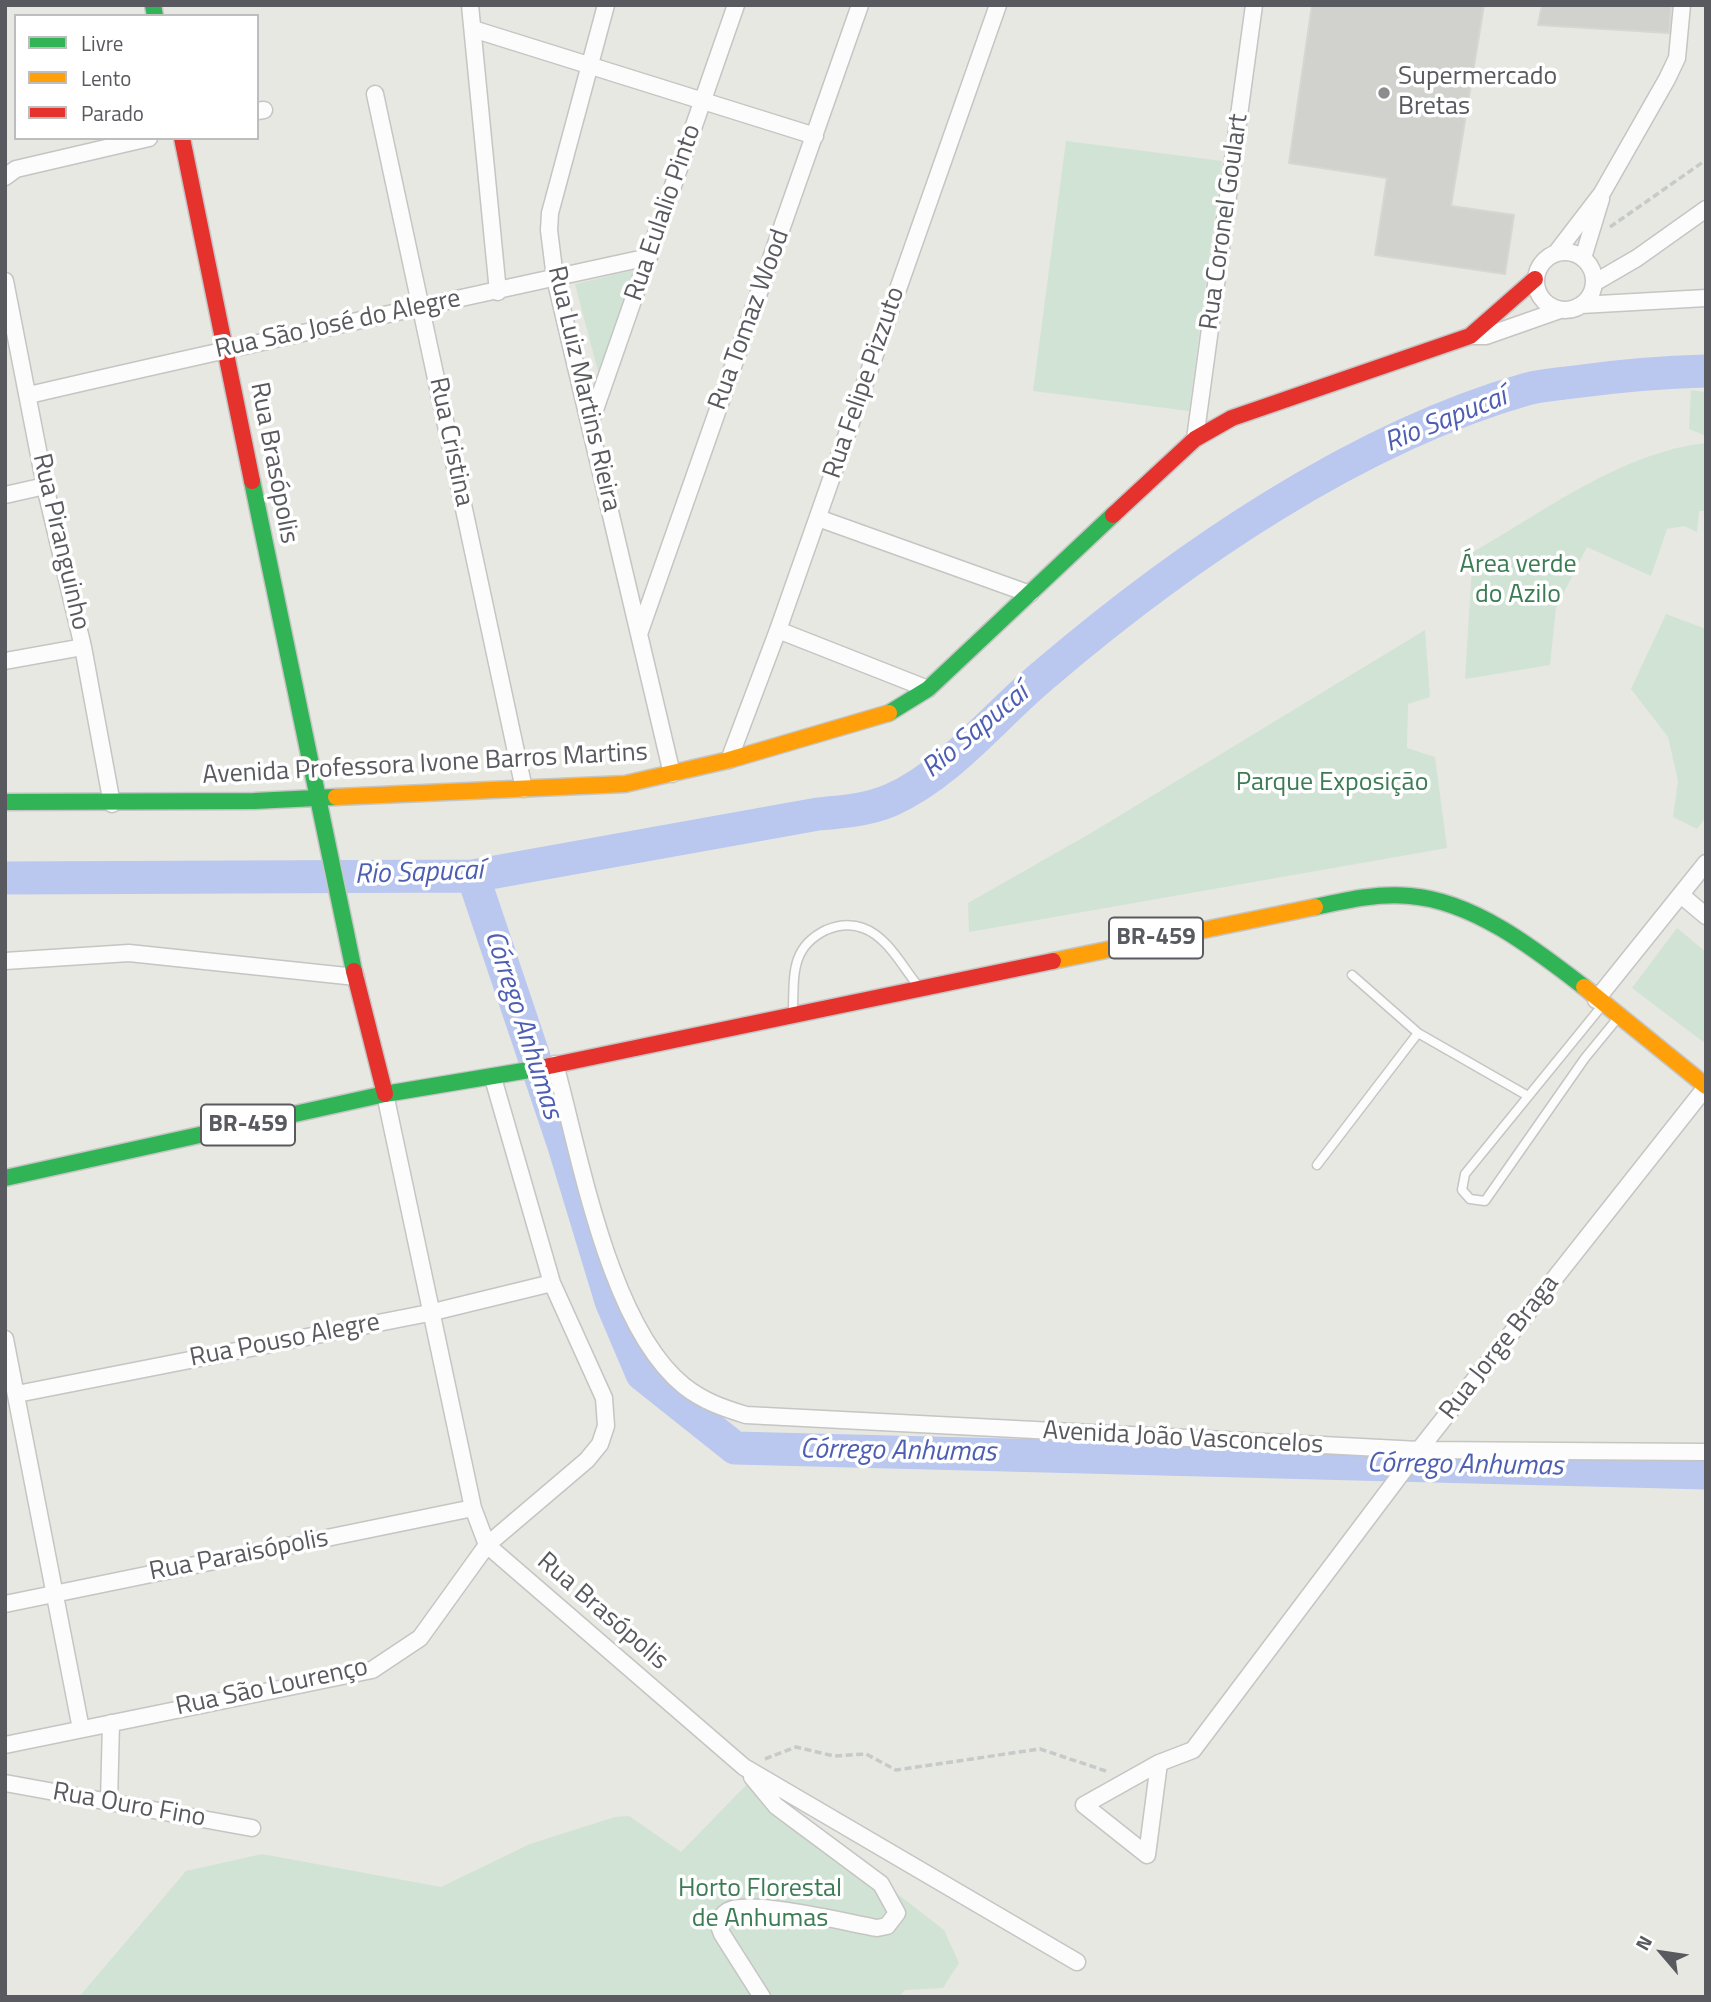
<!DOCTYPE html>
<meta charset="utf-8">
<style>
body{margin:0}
#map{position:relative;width:1711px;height:2002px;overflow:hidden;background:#e7e8e2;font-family:"Titillium Web",sans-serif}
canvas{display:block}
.frame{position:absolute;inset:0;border:7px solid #595a5f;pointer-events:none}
.legend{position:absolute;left:14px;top:14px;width:245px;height:126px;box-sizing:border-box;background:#fff;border:2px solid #bdbdbf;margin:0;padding:9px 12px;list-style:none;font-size:21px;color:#595a5f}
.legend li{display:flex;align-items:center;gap:14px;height:35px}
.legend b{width:35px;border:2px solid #bdbdbf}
.north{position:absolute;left:1627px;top:1918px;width:70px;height:70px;-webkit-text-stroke:5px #fff;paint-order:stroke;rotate:299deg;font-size:19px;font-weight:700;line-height:28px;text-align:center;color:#595a5f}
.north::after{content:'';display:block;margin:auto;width:24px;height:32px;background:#595a5f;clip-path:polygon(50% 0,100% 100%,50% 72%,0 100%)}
</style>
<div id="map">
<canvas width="1711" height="2002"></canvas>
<div class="frame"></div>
<ul class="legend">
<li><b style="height:9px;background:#30b455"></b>Livre</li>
<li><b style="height:9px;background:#ff9f0a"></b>Lento</li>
<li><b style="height:9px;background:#e5322d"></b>Parado</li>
</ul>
<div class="north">N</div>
</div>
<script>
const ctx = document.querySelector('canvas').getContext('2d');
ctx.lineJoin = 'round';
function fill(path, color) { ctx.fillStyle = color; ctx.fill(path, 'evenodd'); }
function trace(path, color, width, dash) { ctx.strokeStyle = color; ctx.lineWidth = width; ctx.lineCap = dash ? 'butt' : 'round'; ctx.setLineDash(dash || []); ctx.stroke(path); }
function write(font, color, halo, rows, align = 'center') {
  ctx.font = font + ' "Titillium Web",sans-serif'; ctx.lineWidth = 7; ctx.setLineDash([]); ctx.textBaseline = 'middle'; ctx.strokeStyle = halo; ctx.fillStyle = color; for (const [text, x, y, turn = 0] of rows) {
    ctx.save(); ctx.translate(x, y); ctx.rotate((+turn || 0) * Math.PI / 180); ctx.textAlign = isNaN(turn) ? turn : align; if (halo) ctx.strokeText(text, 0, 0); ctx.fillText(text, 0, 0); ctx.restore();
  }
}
fill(new Path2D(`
 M1066,141L1222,161L1189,411L1033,391Z
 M638,269L600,379L575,284Z
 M1691,390L1706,392V436L1689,429Z
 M1706,443V511H1699L1697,532L1684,526L1667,529L1651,576L1587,547L1556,608L1550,665L1465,679L1473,552C1545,511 1622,452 1706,443Z
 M1666,614L1706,629V817L1697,829L1673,817L1678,781L1668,737L1631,689Z
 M1425,630L1430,697L1408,704L1407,748L1435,757L1447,848L969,932L968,903L1091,833Z
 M1677,928L1706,952V1044L1632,988Z
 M751,1780L944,1930L959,1963L943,1988L905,1990L899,1997H79L186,1871L262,1854L441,1887L530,1844L615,1817L629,1816L681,1852Z`), '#d1e3d4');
trace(new Path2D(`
 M473,876L564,1146L611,1301L642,1374L735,1448L1706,1473
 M5,878L473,876L818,814C842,812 868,810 891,800C951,773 996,714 1046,673C1181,558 1355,438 1527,389C1542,385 1558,384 1574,382C1618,376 1661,372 1706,371`), '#bac7ef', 33);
const building = new Path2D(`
 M1312,5H1484L1451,206L1514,215L1505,274L1375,255L1387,178L1289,163Z
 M1542,5H1671L1669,33L1538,25Z`);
fill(building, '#d1d1cd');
trace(building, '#d6d7d2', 2);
const lane = new Path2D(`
 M1352,975L1418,1033
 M1601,1007L1465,1174L1462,1190L1470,1199L1485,1201L1585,1058L1617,1019
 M793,1008C794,974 791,947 826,930C838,925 850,923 863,928C886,936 901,964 915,982
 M1317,1165L1418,1033L1528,1096`);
const street = new Path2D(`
 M470,5L498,292
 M606,5L550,213L549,230L555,278L672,774
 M473,29L815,136
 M375,94L524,789
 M257,111L264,110
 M5,177L16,169L149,138
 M1536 281a29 29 0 1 1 58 0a29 29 0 1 1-58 0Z
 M1556,253L1602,193L1667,79L1677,58L1682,5
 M1583,258L1601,199
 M5,281L45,486L83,647L112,804
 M1594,283L1637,258L1706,209
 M1581,305L1706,298
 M1470,336H1486L1560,310
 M29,395C235,347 442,302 649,257
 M591,421L736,5
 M1195,439L1254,5
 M5,495L45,486
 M818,518L1030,594
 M778,630L928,689
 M639,634L860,5
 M5,661L83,647
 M729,760L778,630L998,5
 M1681,895L1706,916
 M5,961L129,953L356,977
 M1596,1000L1706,863
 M555,1064C580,1155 609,1326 684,1386C703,1401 723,1408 746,1415L1419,1450L1706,1452
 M385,1094L473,1508L487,1545L744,1767L1077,1962
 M5,1339L81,1729
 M17,1394L429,1313L552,1283
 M5,1604L473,1508
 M5,1745L372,1670L420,1638L487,1545L587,1460L600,1444L606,1426L604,1398L552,1283L493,1078
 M1159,1763L1147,1855L1084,1805L1159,1763L1193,1750L1419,1450L1706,1087
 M752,1777L776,1806L881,1884L897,1913L887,1926L877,1928C844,1922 763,1902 733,1909C725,1911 721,1916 718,1923L722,1934L762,1997
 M5,1783L252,1828
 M109,1802L111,1723`);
const fast = new Path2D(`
 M153,5L155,16
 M252,481L354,971
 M889,713L928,689L1113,515
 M5,802L254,801L336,797
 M1315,907C1347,900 1377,893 1410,896C1474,901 1536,950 1584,987
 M5,1178L385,1094L535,1069`);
const slow = new Path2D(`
 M336,797L625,784L729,760L889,713
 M1053,961L1315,907
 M1584,987L1706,1086`);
const jam = new Path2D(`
 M182,138L252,481
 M1113,515L1195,439L1232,418L1470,336L1535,279
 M354,971L385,1094
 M535,1069L1053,961`);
trace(lane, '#c5c5c4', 11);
trace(street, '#c5c5c4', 19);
trace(fast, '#c5c5c5', 19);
trace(slow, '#c5c5c5', 19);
trace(jam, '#c5c5c5', 19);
trace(new Path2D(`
 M1610,227L1706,160
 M765,1759L796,1747L834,1756L866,1754L896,1770L1040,1749L1109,1772`), '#c6cac9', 3.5, [7, 3.5]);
trace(lane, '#fbfcfb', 8);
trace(street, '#fbfcfb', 16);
trace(fast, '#30b455', 16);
trace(slow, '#ff9f0a', 16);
trace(jam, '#e5322d', 16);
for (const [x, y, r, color] of [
 [1384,93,7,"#8b8c8d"]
]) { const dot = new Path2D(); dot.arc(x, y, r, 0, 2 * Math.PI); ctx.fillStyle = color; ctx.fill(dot); trace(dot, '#fff', 2.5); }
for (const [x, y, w] of [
 [1156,938,94],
 [248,1125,94]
]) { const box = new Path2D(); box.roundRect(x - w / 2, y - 20.5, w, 41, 5); ctx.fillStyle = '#fff'; ctx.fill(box); trace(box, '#595a5f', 2); }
write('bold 24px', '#595a5f', null, [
 ["BR-459",1156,938],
 ["BR-459",248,1125]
]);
write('26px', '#595a5f', '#fff', [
 ["Supermercado",1398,78],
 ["Bretas",1398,108]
], 'left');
write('26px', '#595a5f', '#fff', [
 ["Rua Eulalio Pinto",664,213,-71],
 ["Rua Coronel Goulart",1225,222,-82],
 ["Rua Tomaz Wood",750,320,-70],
 ["Rua São José do Alegre",338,325,-12],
 ["Rua Felipe Pizzuto",865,383,-71],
 ["Rua Luiz Martins Rieira",583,389,77],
 ["Rua Cristina",450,442,78],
 ["Rua Brasópolis",273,463,79],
 ["Rua Piranguinho",60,542,77],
 ["Avenida Professora Ivone Barros Martins",425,765,-3],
 ["Rua Pouso Alegre",285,1341,-11],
 ["Rua Jorge Braga",1500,1348,-52],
 ["Avenida João Vasconcelos",1183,1439,3],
 ["Rua Paraisópolis",239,1556,-11],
 ["Rua Brasópolis",602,1612,41],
 ["Rua São Lourenço",272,1688,-12],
 ["Rua Ouro Fino",129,1806,10]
]);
write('26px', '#3c7b53', '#fff', [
 ["Área verde",1518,566],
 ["do Azilo",1518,596],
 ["Parque Exposição",1332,784],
 ["Horto Florestal",760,1890],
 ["de Anhumas",760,1920]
]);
write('italic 28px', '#4d5eb3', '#fff', [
 ["Rio Sapucaí",1446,421,-22],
 ["Rio Sapucaí",976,732,-40],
 ["Rio Sapucaí",419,874,-2],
 ["Córrego Anhumas",522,1025,72],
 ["Córrego Anhumas",898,1452,1],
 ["Córrego Anhumas",1465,1466,1]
]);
</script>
